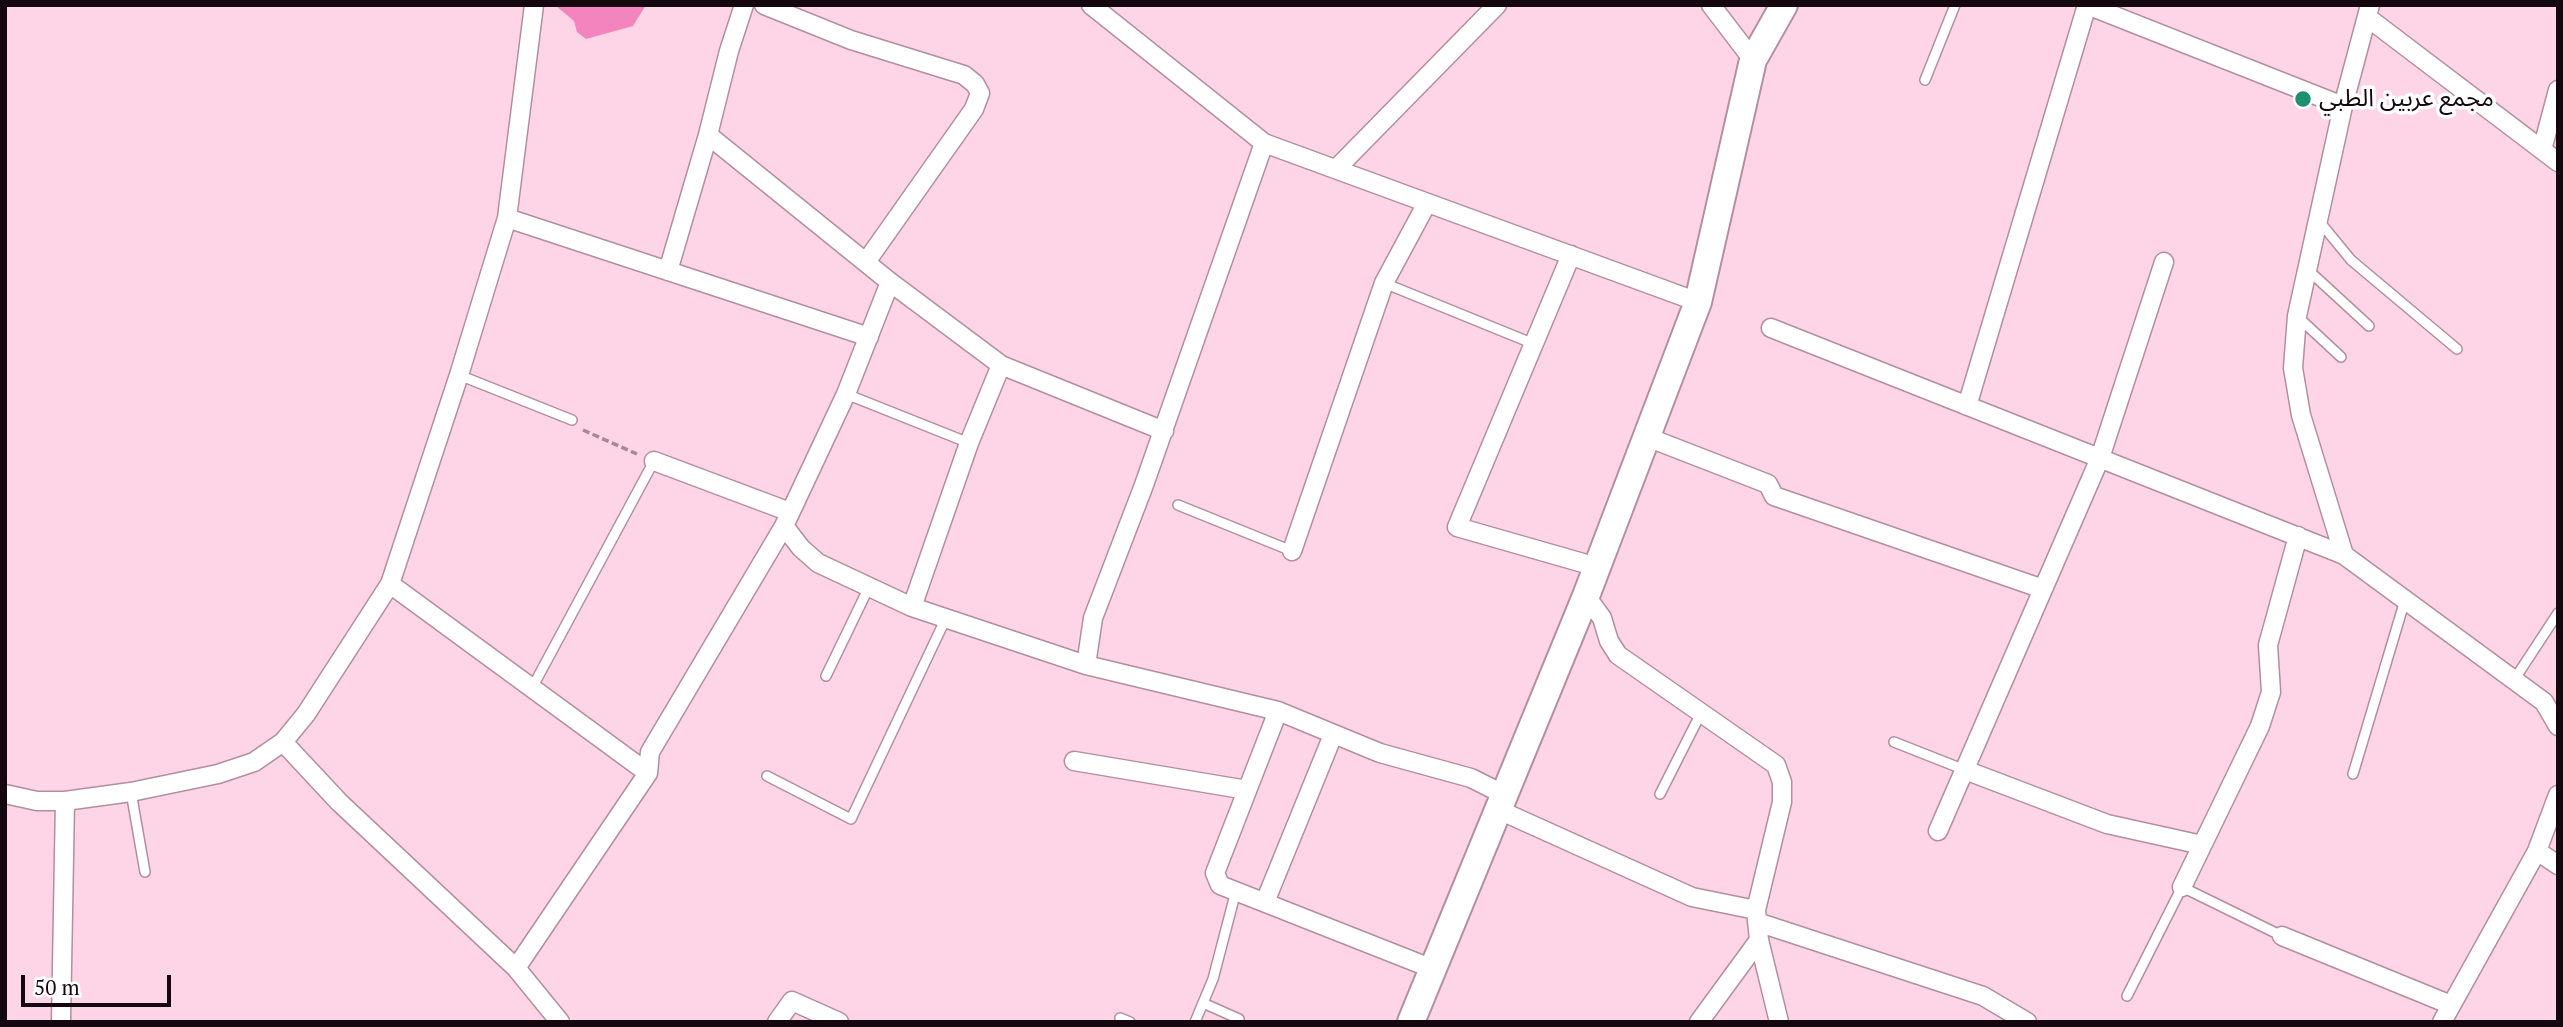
<!DOCTYPE html>
<meta charset="utf-8">
<style>
body{margin:0}
#map{position:relative;width:2563px;height:1027px;overflow:hidden;background:#fdd5e7;font-family:"PT Serif",serif}
canvas{display:block}
.frame{position:absolute;inset:0;border:7px solid #14080e;pointer-events:none}
.scale{position:absolute;left:21px;top:975px;width:150px;height:32px;box-sizing:border-box;border:4px solid #14080e;border-top:0;padding-left:9px;font-size:21px;line-height:24px;white-space:nowrap;color:#14080e;-webkit-text-stroke:5px #fff;paint-order:stroke}
</style>
<div id="map">
<canvas width="2563" height="1027"></canvas>
<div class="frame"></div>
<div class="scale">50 m</div>
</div>
<script>
const ctx = document.querySelector('canvas').getContext('2d');
ctx.lineJoin = 'round';
function fill(path, color) { ctx.fillStyle = color; ctx.fill(path, 'evenodd'); }
function trace(path, color, width, dash) { ctx.strokeStyle = color; ctx.lineWidth = width; ctx.lineCap = dash ? 'butt' : 'round'; ctx.setLineDash(dash || []); ctx.stroke(path); }
function write(font, color, halo, rows, align = 'center') {
  ctx.font = font + ' "PT Serif","Noto Sans Arabic",serif'; ctx.lineWidth = 7; ctx.setLineDash([]); ctx.textBaseline = 'middle'; ctx.strokeStyle = halo; ctx.fillStyle = color; for (const [text, x, y, turn = 0] of rows) {
    ctx.save(); ctx.translate(x, y); ctx.rotate((+turn || 0) * Math.PI / 180); ctx.textAlign = isNaN(turn) ? turn : align; if (halo) ctx.strokeText(text, 0, 0); ctx.fillText(text, 0, 0); ctx.restore();
  }
}
fill(new Path2D(`
 M555,5H646L633,26L586,39L577,32L574,21Z`), '#f484bd');
const service = new Path2D(`
 M1925,80L1955,5
 M2319,221L2351,260L2457,349
 M2307,269L2369,326
 M1384,283L1534,344
 M2298,317L2341,357
 M459,375L572,420
 M846,394L969,443
 M1178,505L1292,551
 M826,676L869,587
 M2514,680L2558,613
 M532,688L654,461
 M1894,742L1965,770
 M2353,774L2405,600
 M767,776L851,819L946,618
 M131,792L145,872
 M1660,794L1701,713
 M2127,996L2182,887L2282,936
 M1203,1003L1239,1019
 M1120,1018L1130,1022
 M1195,1022L1213,979L1236,891`);
const minor = new Path2D(`
 M764,5L851,40L964,75L975,84L980,93L974,109L866,262
 M1091,5L1264,143L1698,302
 M1711,5L1753,60
 M2087,5L2343,106
 M2370,5L2343,106L2297,316L2293,368L2301,415L2344,555L2544,702L2558,726
 M2367,17L2558,162
 M708,135L890,282L1001,365L1164,431
 M2542,150L2558,90
 M1336,169L1497,5
 M507,218L869,337
 M1571,255L1457,527L1597,567
 M668,271L708,135L729,51L744,5
 M1771,328L2344,555
 M1967,406L2087,5
 M1647,437L1768,484L1774,496L2043,589
 M654,461L790,512
 M784,526L801,548L818,563L912,607L1086,665L1278,711L1380,753L1471,778L1505,795
 M1292,551L1384,283L1427,203
 M390,584L648,773
 M1586,596L1602,618L1609,641L1618,655L1776,765L1782,782V802L1756,910L1759,940L1779,1022
 M912,607L969,443L1001,365
 M1086,665L1093,618L1144,485L1264,143
 M1278,711L1215,873L1220,885L1433,969
 M283,742L339,802L516,968L560,1022
 M1074,761L1247,790
 M1965,770L2107,824L2202,845
 M5,794L37,801H65L131,792L218,774L254,762L283,742L306,714L390,584L459,375L507,218L534,5
 M1499,810L1692,897L1756,910
 M1938,831L2100,458L2164,262
 M2537,851L2558,865
 M2182,887L2260,726L2271,692L2268,645L2298,536
 M1265,902L1333,735
 M1757,922L1983,996L2027,1022
 M2282,936L2451,1005
 M516,968L648,773L650,752L784,526L846,394L890,282
 M61,1022L65,801
 M777,1022L792,1001L839,1022
 M1699,1022L1759,940
 M2442,1022L2537,851L2558,795`);
const secondary = new Path2D(`
 M1411,1022L1586,596L1698,302L1753,60L1784,5`);
trace(service, '#b38e9f', 12);
trace(minor, '#b38e9f', 21);
trace(secondary, '#b38e9f', 30);
trace(new Path2D(`
 M583,430L637,454`), '#a68896', 3.5, [7, 3.5]);
trace(service, '#fff', 9);
trace(minor, '#fff', 18);
trace(secondary, '#fff', 26);
for (const [x, y, r, color] of [
 [2303,99,9,"#1e8f70"]
]) { const dot = new Path2D(); dot.arc(x, y, r, 0, 2 * Math.PI); ctx.fillStyle = color; ctx.fill(dot); trace(dot, '#fff', 2.5); }
write('24px', '#14080e', '#fff', [
 ["مجمع عربين الطبي",2319,99]
], 'left');
</script>
